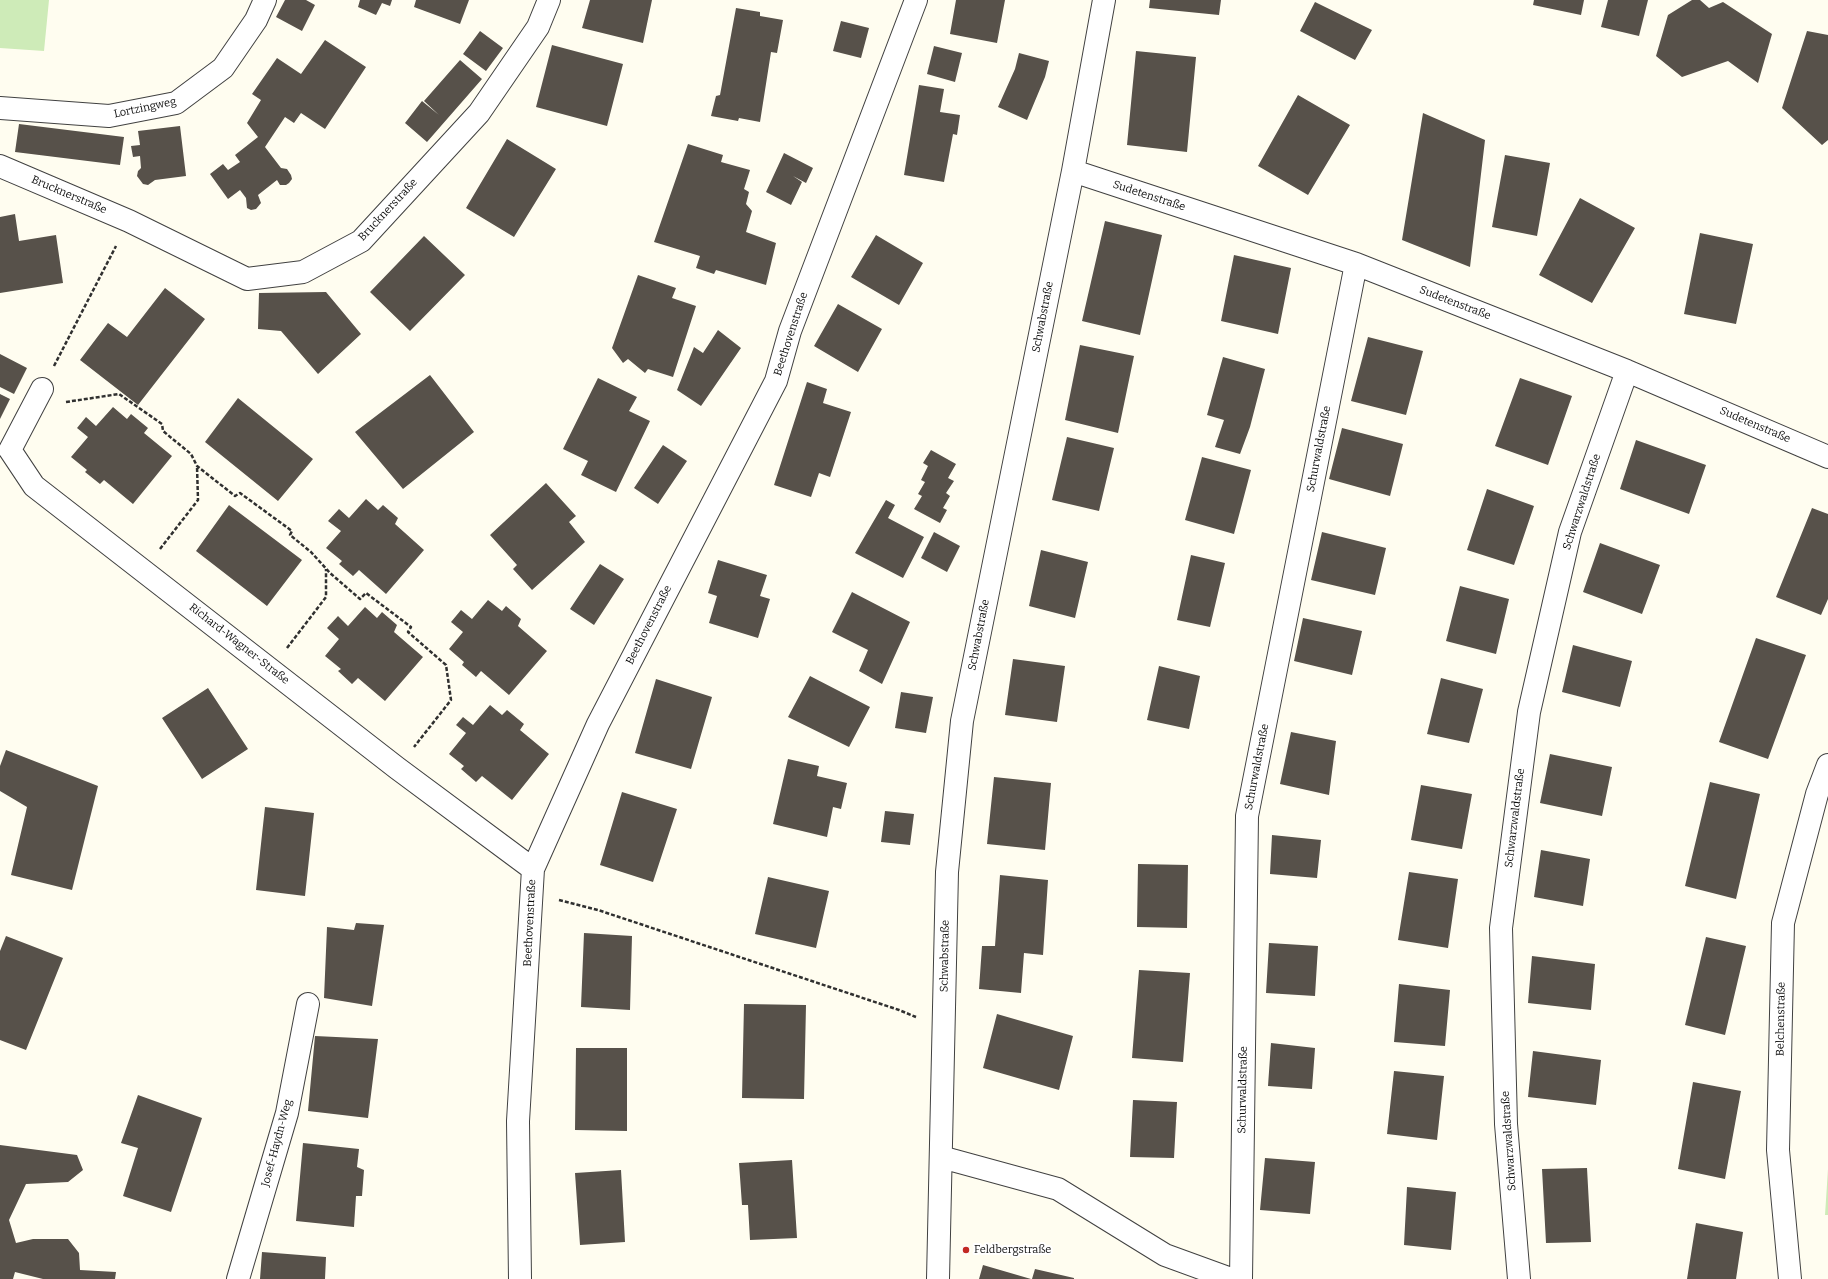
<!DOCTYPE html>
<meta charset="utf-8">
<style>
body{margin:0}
canvas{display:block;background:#fffdf0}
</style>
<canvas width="1828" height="1279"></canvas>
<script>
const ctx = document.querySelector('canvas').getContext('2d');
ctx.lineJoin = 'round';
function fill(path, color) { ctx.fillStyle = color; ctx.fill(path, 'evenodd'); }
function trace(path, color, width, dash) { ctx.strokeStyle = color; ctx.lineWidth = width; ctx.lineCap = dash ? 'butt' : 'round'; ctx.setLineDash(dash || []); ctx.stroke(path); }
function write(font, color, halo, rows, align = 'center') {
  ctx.font = font + ' Bitter,serif'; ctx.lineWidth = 4; ctx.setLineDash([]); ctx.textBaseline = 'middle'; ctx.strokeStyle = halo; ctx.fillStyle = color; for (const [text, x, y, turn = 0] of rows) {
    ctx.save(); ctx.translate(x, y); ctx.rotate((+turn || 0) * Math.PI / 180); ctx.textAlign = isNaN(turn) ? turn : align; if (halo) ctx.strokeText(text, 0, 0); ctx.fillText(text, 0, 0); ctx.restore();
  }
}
fill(new Path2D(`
 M0,0H49L44,51L0,48Z
 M1828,1169V1215H1825Z`), '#ceebb8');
fill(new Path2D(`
 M285,0H306L315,5L302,31L276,17Z
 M360,0H392L390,6L382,3L376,15L358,7Z
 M416,0H469L460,24L414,7Z
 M590,0H652L643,43L582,28Z
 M956,0H1005L997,43L950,34Z
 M1150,0H1221L1219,15L1149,8Z
 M1534,0H1584L1581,15L1533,5Z
 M1608,0H1648L1639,36L1601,27Z
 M1692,0H1700L1709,8L1723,2L1772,34L1758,83L1728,61L1682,77L1656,56L1668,15Z
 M1315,2L1372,30L1355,60L1300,31Z
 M736,8L760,12V16L783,20L777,53L771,52L760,122L739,118L738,121L711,116L716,96L720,95Z
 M841,21L869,28L861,58L833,51Z
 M480,31L503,48L486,71L463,54Z
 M1807,31L1828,35V140L1822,145L1782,108Z
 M325,40L366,67L325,129L301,113L294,123L285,117L265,147L281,168L287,169L291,175L292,179L289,183L286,185H280L277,180L258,195L261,203L256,209L251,210L247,208L246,198L240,190L228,199L210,174L223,164L228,170L240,162L235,155L258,137L247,123L261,100L252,94L277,58L301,74Z
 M552,45L623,64L607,126L536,107Z
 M934,46L962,53L955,82L927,74Z
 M1136,51L1196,57L1187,152L1127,145Z
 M1019,53L1049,61L1045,77L1027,120L998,107L1015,69Z
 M460,60L482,79L427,142L405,123L422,101L439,115L424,101Z
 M919,85L944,89L940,112L960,115L957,135L953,134L944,182L904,175Z
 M1298,95L1350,125L1308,195L1258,166Z
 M1423,113L1485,140L1470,267L1402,240Z
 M19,124L124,137L120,165L15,152Z
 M180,126L186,176L155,180L148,185L143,184L137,176L138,171L141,168L140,156L133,157L131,146L140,145L138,131Z
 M507,139L556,169L514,237L466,208Z
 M688,144L723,155L721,162L750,170L744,189L749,192L746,204L752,211L746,232L776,243L766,285L716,270L714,274L696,268L700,256L654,242Z
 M784,153L813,168L806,183L793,176L802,182L791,205L766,192Z
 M1505,155L1550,163L1537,236L1492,227Z
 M1580,198L1635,228L1592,303L1539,275Z
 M15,214L19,241L56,235L63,283L0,293V217Z
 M1105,221L1162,235L1140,335L1082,321Z
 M1700,233L1753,244L1736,324L1684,314Z
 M876,235L923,263L899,305L851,277Z
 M424,236L465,275L410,331L370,292Z
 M1234,255L1291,268L1278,334L1221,321Z
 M638,275L676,288L672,298L696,306L673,377L648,369L645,373L628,359L623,363L612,348Z
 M165,288L205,319L138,405L80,360L108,323L127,337Z
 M326,292L361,334L318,374L281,331L258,329L259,293Z
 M838,304L882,329L858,372L814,346Z
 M718,330L741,348L701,406L677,390L694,347L703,353Z
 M1368,337L1423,351L1406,415L1351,401Z
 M1080,345L1134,356L1118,433L1065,420Z
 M0,354L27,368L14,394L0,387Z
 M1223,357L1265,369L1250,427L1240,454L1215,447L1224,420L1207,415Z
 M430,375L474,432L403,489L355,432Z
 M598,378L637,397L629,411L650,421L616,492L581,475L588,461L563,449Z
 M1520,378L1572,396L1548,465L1495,446Z
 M807,382L827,389L823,403L851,412L830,477L819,473L811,497L774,485Z
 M0,394L10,399L0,419Z
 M238,398L313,459L278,501L205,442Z
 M113,407L127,419L131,414L148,428L144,433L172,456L133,504L104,480L100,484L85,472L87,470L71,457L88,437L77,428L86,417L96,426Z
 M1342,428L1403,444L1390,496L1329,479Z
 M1067,437L1114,448L1099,511L1052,500Z
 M1636,440L1706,465L1689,514L1620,489Z
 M663,445L687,461L658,504L634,488Z
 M931,450L956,464L948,478L954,481L946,493L950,496L943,508L947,510L940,523L914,509L922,496L918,494L925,482L921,480L928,466L923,463Z
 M1202,457L1251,470L1234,534L1185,520Z
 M546,483L576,516L569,522L585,542L532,590L513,569L517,565L490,535Z
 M1487,489L1534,506L1514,565L1467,550Z
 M366,499L378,510L383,505L398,518L395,524L424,550L386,594L359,570L353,576L339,564L342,561L326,548L341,531L328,521L339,509L349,518Z
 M886,500L895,505L888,518L924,537L903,578L855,553Z
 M229,505L302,560L267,606L196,551Z
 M1812,508L1828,514V599L1821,615L1776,597Z
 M934,532L960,546L947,572L921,558Z
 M1322,532L1386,548L1375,595L1311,580Z
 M1600,543L1660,565L1642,614L1583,592Z
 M1041,550L1088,562L1075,618L1029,606Z
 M1191,555L1225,563L1210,627L1177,620Z
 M718,560L767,575L760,596L770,599L758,638L709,623L717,596L708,593Z
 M600,564L624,579L594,625L570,609Z
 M1460,586L1509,599L1496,654L1446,641Z
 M852,592L910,622L882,684L859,671L868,650L832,632Z
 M488,600L502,611L506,606L521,619L518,626L547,651L509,695L481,671L476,677L462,665L464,662L449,649L463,632L451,622L461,610L472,619Z
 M365,607L377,618L382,612L397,625L394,632L423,657L385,701L358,678L352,684L338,671L341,669L325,656L339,639L327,628L338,616L348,626Z
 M1303,618L1362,631L1352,675L1294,661Z
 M1756,638L1806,655L1768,759L1719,742Z
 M1573,645L1632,661L1620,707L1562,692Z
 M1013,659L1065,666L1057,722L1005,715Z
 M1159,666L1200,676L1189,729L1147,720Z
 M810,676L870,707L849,747L788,717Z
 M1441,678L1483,689L1469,743L1427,734Z
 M656,679L712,697L691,769L635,753Z
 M208,688L248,749L202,779L162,718Z
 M901,692L933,697L926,733L895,728Z
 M490,705L502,715L507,710L524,724L520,730L549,754L512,800L482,776L476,782L461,769L464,766L449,754L466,733L456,725L463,717L473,725Z
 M1291,732L1336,741L1329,795L1280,784Z
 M6,750L98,786L72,890L11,875L27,807L0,791V766Z
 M1550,754L1612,767L1602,816L1540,803Z
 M788,759L819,766L817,776L847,783L841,809L833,807L827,837L773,824Z
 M994,777L1051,783L1045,850L987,844Z
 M1710,782L1760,794L1736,899L1685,886Z
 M1421,785L1472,794L1462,849L1411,840Z
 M622,792L677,809L653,882L600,865Z
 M265,807L314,813L305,896L256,890Z
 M885,811L914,814L910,845L881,842Z
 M1272,835L1321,840L1317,878L1270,874Z
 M1541,850L1590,859L1583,906L1534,897Z
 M1138,864L1188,865L1187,928L1137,927Z
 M1409,872L1458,879L1448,948L1398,940Z
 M1000,875L1048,880L1043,955L1024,953L1021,993L979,989L982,946H995Z
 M768,877L829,891L816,948L755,934Z
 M356,923L384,925L372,1006L324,998L327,927L354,930Z
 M584,933L632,936L630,1010L581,1007Z
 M6,936L63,958L26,1050L0,1040V951Z
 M1706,937L1746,946L1725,1035L1685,1025Z
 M1269,943L1318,946L1315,996L1266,993Z
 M1532,956L1595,964L1591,1010L1528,1003Z
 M1139,970L1190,973L1183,1062L1132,1058Z
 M1399,984L1450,990L1445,1046L1394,1042Z
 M744,1004L806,1005L804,1099L742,1098Z
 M997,1014L1073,1036L1059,1090L983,1068Z
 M315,1036L378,1039L368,1118L308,1111Z
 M1271,1043L1315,1048L1312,1089L1268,1086Z
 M576,1048H627V1131L575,1130Z
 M1533,1051L1601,1060L1596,1105L1528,1097Z
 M1394,1071L1444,1076L1437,1140L1387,1134Z
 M1693,1082L1741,1091L1725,1179L1678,1169Z
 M138,1095L202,1118L171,1212L123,1196L138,1148L121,1143Z
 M1133,1100L1177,1102L1174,1158L1130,1157Z
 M303,1143L359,1149L357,1167L364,1170L362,1196H356L354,1227L296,1221Z
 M0,1145L77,1155L83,1170L68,1182L26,1184L9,1220L16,1243L33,1239H68L79,1253L80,1270L116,1272L115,1279H43L15,1272L13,1279H0Z
 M1265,1158L1315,1162L1310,1214L1260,1210Z
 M792,1160L797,1238L750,1240L748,1205H742L739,1163Z
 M1587,1168L1591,1242L1546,1243L1542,1169Z
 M621,1170L625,1242L580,1245L575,1173Z
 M1407,1187L1456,1192L1451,1250L1404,1245Z
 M1696,1223L1743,1232L1736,1279H1687Z
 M262,1252L326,1257L325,1279H260Z
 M983,1265L1031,1279H979Z
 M1035,1269L1074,1278V1279H1032Z`), '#57514a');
const street = new Path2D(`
 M0,108L109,116L176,103L223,68L256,20L265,0
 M0,166L129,221L247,279L303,272L361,241L479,113L538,27L549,0
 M1073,171L1356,264L1627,371L1828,457
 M42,389L10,450L34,486L397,768L533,869
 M941,1157L1058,1189L1165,1255L1231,1279
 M238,1279L287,1113L308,1004
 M520,1279L518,1121L533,869L598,724L776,381L790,331L916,0
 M938,1279L947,872L962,721L1073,171L1104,0
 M1241,1279L1247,816L1356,264
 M1519,1279L1506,1124L1501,928L1529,712L1570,532L1627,371
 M1790,1279L1778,1150L1783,923L1817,794L1828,765`);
trace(street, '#414141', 24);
trace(new Path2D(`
 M54,366L116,246
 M66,402L119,394L162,424L163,431L191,454L197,466L235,496L240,493L292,531L290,535L311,552L330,573L360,599L366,593L411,627L408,632L446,665L451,700L414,747
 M160,549L198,500L197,466
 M287,648L326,597V569
 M559,900L598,910L899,1010L916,1017`), '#303030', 2.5, [4, 2]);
trace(street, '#fff', 22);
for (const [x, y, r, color] of [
 [966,1250,4,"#c22823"]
]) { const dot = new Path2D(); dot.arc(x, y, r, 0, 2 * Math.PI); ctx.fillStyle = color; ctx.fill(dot); trace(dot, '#fff', 1.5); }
write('11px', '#0e0e0e', '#fff', [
 ["Lortzingweg",145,108,-12],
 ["Brucknerstraße",69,195,23],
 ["Sudetenstraße",1149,196,18],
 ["Brucknerstraße",388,210,-47],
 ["Sudetenstraße",1455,303,21],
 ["Schwabstraße",1043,317,-79],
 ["Beethovenstraße",791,334,-72],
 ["Sudetenstraße",1755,425,23],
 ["Schurwaldstraße",1319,449,-79],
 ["Schwarzwaldstraße",1582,502,-72],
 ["Beethovenstraße",649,625,-63],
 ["Schwabstraße",979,635,-79],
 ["Richard-Wagner-Straße",239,644,38],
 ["Schurwaldstraße",1257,767,-79],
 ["Schwarzwaldstraße",1515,818,-83],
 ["Beethovenstraße",530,923,-87],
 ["Schwabstraße",945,956,-89],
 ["Belchenstraße",1781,1019,-89],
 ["Schurwaldstraße",1243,1090,-89],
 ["Schwarzwaldstraße",1509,1141,-94],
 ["Josef-Haydn-Weg",277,1143,-75]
]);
write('11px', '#0e0e0e', '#fff', [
 ["Feldbergstraße",974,1250]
], 'left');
</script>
